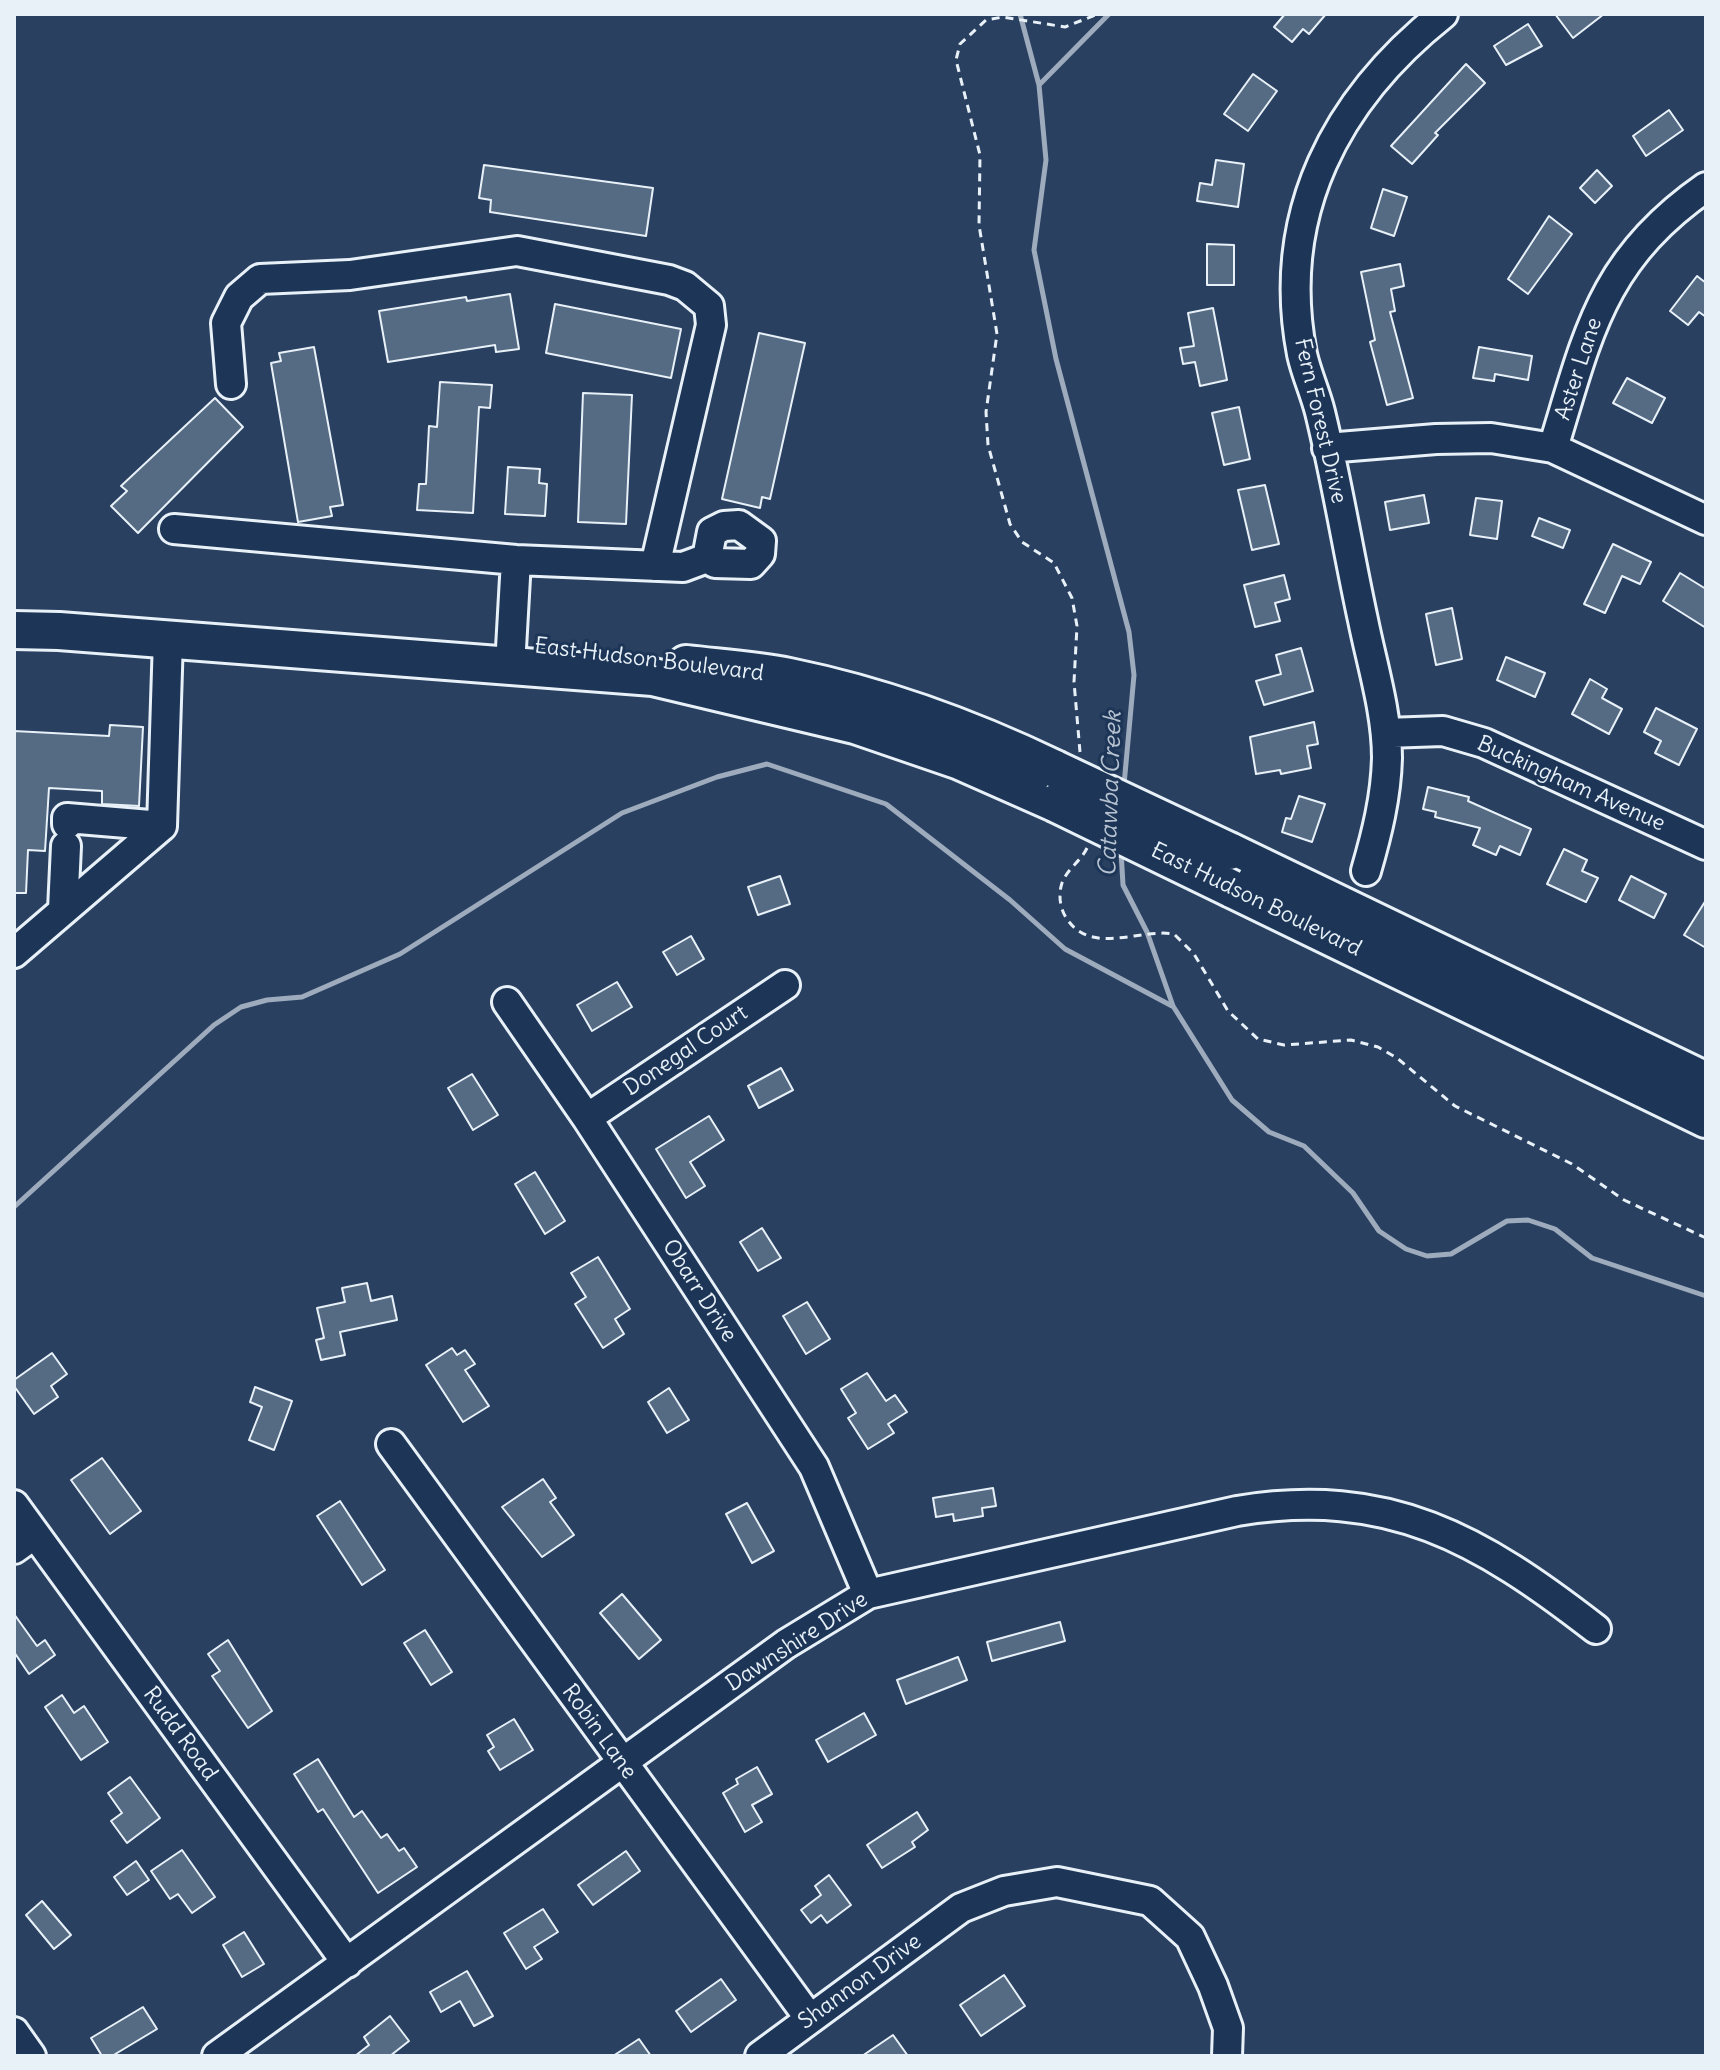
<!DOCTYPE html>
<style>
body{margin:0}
#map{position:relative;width:1720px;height:2070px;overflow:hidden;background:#294061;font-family:Delius,sans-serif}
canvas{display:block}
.frame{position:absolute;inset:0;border:16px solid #e8f1f8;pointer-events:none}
</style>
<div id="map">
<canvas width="1720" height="2070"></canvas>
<div class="frame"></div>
</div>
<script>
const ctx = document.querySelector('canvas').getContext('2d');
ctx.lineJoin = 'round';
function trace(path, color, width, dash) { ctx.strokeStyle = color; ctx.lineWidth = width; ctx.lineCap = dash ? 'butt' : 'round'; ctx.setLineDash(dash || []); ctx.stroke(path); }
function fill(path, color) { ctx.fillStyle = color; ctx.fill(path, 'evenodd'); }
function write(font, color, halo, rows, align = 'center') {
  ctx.font = font + ' Delius,sans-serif'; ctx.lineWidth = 6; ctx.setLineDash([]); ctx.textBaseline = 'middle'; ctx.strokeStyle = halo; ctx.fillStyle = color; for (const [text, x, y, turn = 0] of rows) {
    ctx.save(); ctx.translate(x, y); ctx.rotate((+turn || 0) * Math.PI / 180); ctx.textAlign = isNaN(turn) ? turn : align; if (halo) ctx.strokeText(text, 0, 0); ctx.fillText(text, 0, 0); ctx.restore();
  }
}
trace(new Path2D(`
 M1020,14L1039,85L1046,160L1034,250L1056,359L1129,632L1134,675L1124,785
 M1040,84L1109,14
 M1121,851L1123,885L1147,932L1173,1006L1232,1100L1269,1132L1304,1146L1353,1193L1379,1231L1406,1249L1427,1256L1451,1254L1507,1221L1528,1220L1555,1229L1592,1258L1706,1296
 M14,1207L214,1025L241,1007L267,1000L302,997L400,954L622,813L717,777L767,764L886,804L1010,900L1065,949L1172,1006`), '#9dabbd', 5);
const building = new Path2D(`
 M1285,14H1326L1309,34L1303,29L1292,42L1274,27Z
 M1555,14H1604L1573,38Z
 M1528,24L1542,46L1506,65L1494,46Z
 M1466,64L1485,83L1435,133L1438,135L1412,164L1391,146Z
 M1253,74L1277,91L1248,131L1224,114Z
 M1669,110L1683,130L1646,156L1633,136Z
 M1216,160L1244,164L1238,207L1197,201L1200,183L1212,185Z
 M484,165L653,188L646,236L490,212L491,200L479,198Z
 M1597,170L1612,186L1595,203L1580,188Z
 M1383,189L1407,197L1394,236L1371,228Z
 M1549,216L1572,234L1528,294L1508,279Z
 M1207,244L1234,245V285H1207Z
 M1400,264L1404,286L1391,289L1395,311L1390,312L1413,398L1387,405L1370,342L1375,340L1361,272Z
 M1697,276L1706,283V317L1699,312L1688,325L1670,311Z
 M510,294L519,349L496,352L495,345L388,362L379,311L466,297L467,301Z
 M555,304L681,329L671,378L546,353Z
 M1213,308L1227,380L1200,386L1195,362L1183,364L1180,348L1194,346L1188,313Z
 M759,333L805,343L770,499L762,497L760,508L722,499Z
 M314,347L343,505L330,507L332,516L298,522L271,363L281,361L279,353Z
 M1479,347L1532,356L1528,380L1495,374L1494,381L1473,378Z
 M1627,378L1665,398L1652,423L1613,403Z
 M440,382L492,385L490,408L479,407L473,513L417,510L419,484H426L429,426L437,427Z
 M583,393L632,395L626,524L578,522Z
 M215,398L243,427L138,533L111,506L127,491L121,486Z
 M1239,407L1250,459L1224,465L1212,413Z
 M508,467L540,469L539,483L547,484L545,516L505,514Z
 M1265,485L1279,544L1252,550L1238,490Z
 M1424,495L1429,523L1390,530L1385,502Z
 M1476,498L1502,501L1497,539L1470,535Z
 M1539,518L1570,530L1563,548L1532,536Z
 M1613,544L1651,562L1640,584L1622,576L1605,613L1584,604Z
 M1680,573L1706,589V628L1663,601Z
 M1284,575L1290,599L1275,603L1280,621L1255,627L1244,585Z
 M1452,608L1462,659L1436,665L1426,614Z
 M1301,648L1313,691L1264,705L1256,681L1281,674L1276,655Z
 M1506,657L1545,673L1535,697L1497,680Z
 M1590,679L1607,689L1602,698L1622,709L1609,734L1572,714Z
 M1656,708L1697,729L1679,765L1655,753L1661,741L1644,732Z
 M1314,722L1318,744L1307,746L1311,768L1281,774L1280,770L1256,774L1250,737Z
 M110,725L143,727L139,806L102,804V791L49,788L45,851L28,850L26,893H14V731L109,736Z
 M1428,787L1469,797L1468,801L1531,829L1520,855L1500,846L1496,855L1473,845L1480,828L1435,817L1436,812L1423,809Z
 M1299,796L1325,804L1312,842L1282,832L1286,818L1291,819Z
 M1564,849L1587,860L1582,871L1598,878L1586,902L1547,884Z
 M780,876L790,904L758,915L748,887Z
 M1631,876L1666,894L1654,918L1619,900Z
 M1706,900V948L1684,935Z
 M691,936L704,959L677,975L663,952Z
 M617,982L632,1007L592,1031L577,1005Z
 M781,1068L793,1090L759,1108L748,1086Z
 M472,1074L498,1115L473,1130L448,1088Z
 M709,1116L724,1140L690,1162L705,1186L686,1198L656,1149Z
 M535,1172L565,1221L545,1234L515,1184Z
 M762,1228L781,1258L758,1271L740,1242Z
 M598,1257L630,1309L615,1319L624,1334L603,1348L575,1304L586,1297L571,1273Z
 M367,1283L371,1301L392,1296L397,1320L340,1332L345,1355L321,1360L316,1340L324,1338L317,1308L345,1302L342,1288Z
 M807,1302L830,1339L806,1354L783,1316Z
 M452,1348L457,1355L465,1350L475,1364L465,1370L489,1406L463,1422L426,1365Z
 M52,1353L67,1374L51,1386L58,1397L34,1414L14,1386V1380Z
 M867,1373L886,1401L895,1395L907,1412L888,1424L894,1433L868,1449L848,1418L856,1413L841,1389Z
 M255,1387L292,1401L274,1450L249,1440L262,1407L250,1402Z
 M669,1388L689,1420L667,1433L648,1402Z
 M102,1458L141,1511L110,1534L71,1480Z
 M543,1479L556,1498L550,1502L574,1535L542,1557L502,1507Z
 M993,1488L996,1506L982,1508L983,1516L954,1521L953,1514L936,1517L933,1498Z
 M340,1501L385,1570L362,1585L317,1516Z
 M747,1503L774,1551L752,1563L726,1514Z
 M622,1594L661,1640L639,1659L600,1613Z
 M14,1614L37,1646L45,1640L55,1655L29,1674L14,1652Z
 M1060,1622L1065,1641L992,1661L987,1642Z
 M425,1630L452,1672L431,1685L404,1643Z
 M228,1640L272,1711L248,1728L212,1676L220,1671L208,1654Z
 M958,1657L967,1680L906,1704L897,1680Z
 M62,1695L74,1713L84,1706L108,1742L81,1760L45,1707Z
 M864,1713L876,1735L828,1762L816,1740Z
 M514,1719L533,1750L500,1770L488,1751L494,1747L487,1735Z
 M318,1759L354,1817L362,1811L381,1838L387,1834L399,1851L404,1848L417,1867L378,1893L323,1809L318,1812L294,1774Z
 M757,1767L772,1794L752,1805L762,1822L745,1832L723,1793L738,1784L736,1779Z
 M130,1777L160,1818L127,1843L111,1821L122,1813L108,1793Z
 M917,1812L928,1830L912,1842L915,1847L882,1868L867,1845Z
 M182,1850L215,1897L192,1913L178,1894L170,1899L151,1871Z
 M626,1851L640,1871L593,1905L578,1885Z
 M136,1861L149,1880L127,1895L114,1877Z
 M829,1875L851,1905L827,1923L821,1915L811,1923L801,1910L821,1895L815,1886Z
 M42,1901L71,1935L54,1949L26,1915Z
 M543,1909L558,1932L534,1947L542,1959L526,1969L504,1933Z
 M244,1932L264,1964L242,1977L223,1945Z
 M467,1971L493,2016L474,2026L460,2001L441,2012L430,1992Z
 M1004,1975L1025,2006L981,2036L960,2005Z
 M721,1979L736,2000L691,2032L676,2011Z
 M143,2007L157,2029L112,2056H102L91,2038Z
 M390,2016L409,2041L390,2056H355L369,2045L364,2037Z
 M893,2035L908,2056H862Z
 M639,2039L651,2056H613Z`);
fill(building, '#556a83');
trace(building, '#e8f1f8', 2);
const minor = new Path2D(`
 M231,384L226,323L239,297L260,279L350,275L517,251L669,280L685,286L709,306L711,325L655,566
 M1327,448L1436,439L1491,438L1553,448L1706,520
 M1553,448C1588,334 1601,260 1706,187
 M739,525L761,541L760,554L751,564L715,563L707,558L712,532L724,526Z
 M174,529L516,560L683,567L707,558
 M510,666L516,560
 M1386,733L1443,731L1484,743L1706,845
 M67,824V818L162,826
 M1366,871C1377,833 1386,797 1387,758C1387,712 1372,665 1363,620C1348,551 1337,481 1320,412C1315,392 1306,373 1302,354C1275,214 1336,99 1443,14
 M63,910L66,846
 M14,953L162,826L168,639
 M507,1002L587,1118L814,1467L868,1594
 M587,1118L785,985
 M391,1444L810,2019
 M14,1505L347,1963
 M14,1549L35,1534
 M14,2032L31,2056
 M217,2056L786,1644L868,1594L1237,1511C1389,1486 1480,1539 1596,1629
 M760,2056L961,1908L1004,1891L1057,1882L1150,1901L1190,1937L1213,1986L1228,2028L1227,2056`);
const major = new Path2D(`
 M14,630L59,631L653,677L855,725L960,761L1055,803
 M686,664C720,668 755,670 789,677C882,696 970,728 1055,769
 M1229,851L1706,1081
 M1232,889L1706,1119`);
trace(minor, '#e8f1f8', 34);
trace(major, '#e8f1f8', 42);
trace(new Path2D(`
 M1080,752L1074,682L1077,626L1072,598L1054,563L1022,542L1010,524L988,445L986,412L997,334L979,225L980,155L956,60L960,44L986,20L1003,17L1065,27L1098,14
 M1087,848C1081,861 1067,869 1062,883C1058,895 1060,909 1067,919C1092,956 1139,928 1174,934L1194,954L1228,1011L1258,1039L1284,1045L1351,1040L1378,1047L1397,1058L1455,1106L1572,1164L1624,1200L1706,1238`), '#e8f1f8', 3, [8, 6]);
trace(minor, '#1d3557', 28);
trace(major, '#1d3557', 36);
const majorBridge = new Path2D(`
 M1055,769L1229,851
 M1055,803L1232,889`);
trace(majorBridge, '#e8f1f8', 42, []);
trace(majorBridge, '#1d3557', 36);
write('22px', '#e8f1f8', '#1d3557', [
 ["Aster Lane",1579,369,-72],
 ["Fern Forest Drive",1320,421,77],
 ["East Hudson Boulevard",649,660,7],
 ["Buckingham Avenue",1571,784,24],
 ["East Hudson Boulevard",1256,900,26],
 ["Donegal Court",686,1051,-34],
 ["Obarr Drive",699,1291,57],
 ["Dawnshire Drive",797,1642,-33],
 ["Robin Lane",599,1732,54],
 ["Rudd Road",180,1734,54],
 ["Shannon Drive",860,1982,-36]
]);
write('italic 24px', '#b6c2d0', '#1d3557', [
 ["Catawba Creek",1111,794,-88]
]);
</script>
